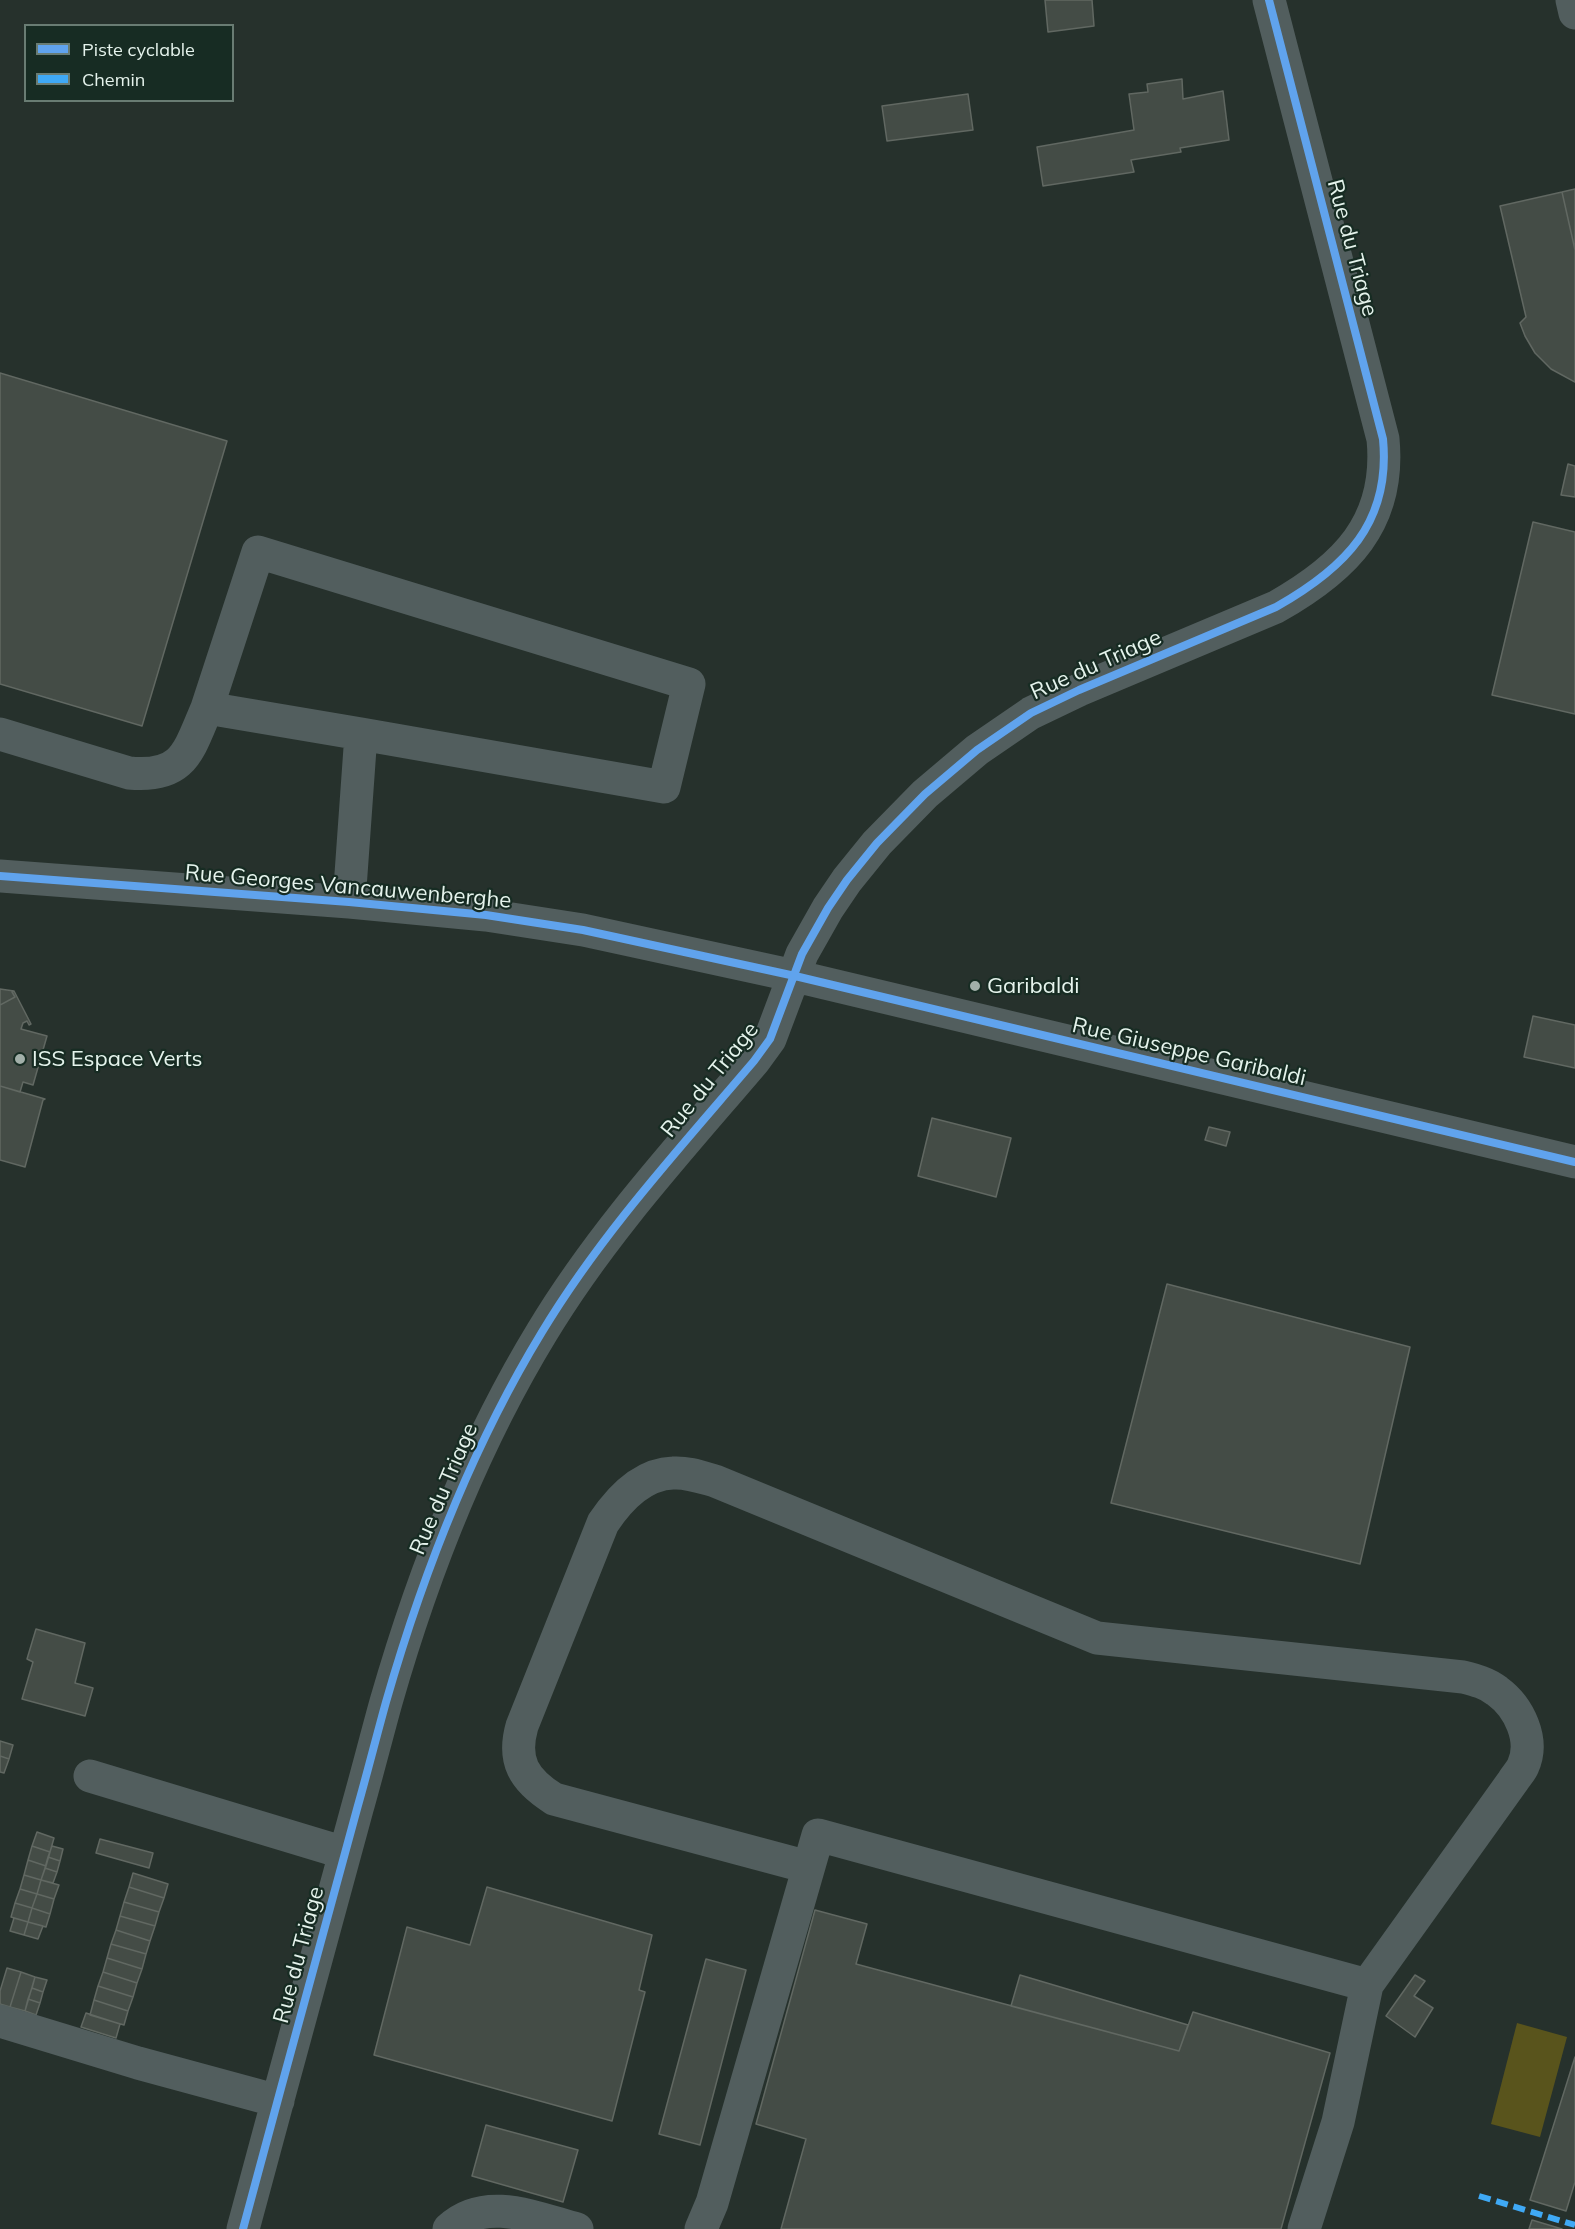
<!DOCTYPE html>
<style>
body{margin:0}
#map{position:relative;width:1575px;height:2229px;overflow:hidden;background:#26312c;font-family:Mulish,sans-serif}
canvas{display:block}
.legend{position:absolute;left:24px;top:24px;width:210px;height:78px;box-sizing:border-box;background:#172c23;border:2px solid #697c73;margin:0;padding:8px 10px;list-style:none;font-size:18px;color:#e5f3ec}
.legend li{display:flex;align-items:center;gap:12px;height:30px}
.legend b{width:30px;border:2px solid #697c73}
</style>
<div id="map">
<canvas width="1575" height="2229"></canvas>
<ul class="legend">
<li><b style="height:8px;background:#60a3ed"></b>Piste cyclable</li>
<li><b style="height:8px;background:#3fa9f5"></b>Chemin</li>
</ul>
</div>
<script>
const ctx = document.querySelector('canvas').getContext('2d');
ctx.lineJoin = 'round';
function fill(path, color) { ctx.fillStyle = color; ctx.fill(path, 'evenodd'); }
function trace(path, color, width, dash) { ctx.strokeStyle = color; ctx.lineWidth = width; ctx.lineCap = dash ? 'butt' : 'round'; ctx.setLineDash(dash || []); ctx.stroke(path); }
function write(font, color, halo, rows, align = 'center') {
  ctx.font = font + ' Mulish,sans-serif'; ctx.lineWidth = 4.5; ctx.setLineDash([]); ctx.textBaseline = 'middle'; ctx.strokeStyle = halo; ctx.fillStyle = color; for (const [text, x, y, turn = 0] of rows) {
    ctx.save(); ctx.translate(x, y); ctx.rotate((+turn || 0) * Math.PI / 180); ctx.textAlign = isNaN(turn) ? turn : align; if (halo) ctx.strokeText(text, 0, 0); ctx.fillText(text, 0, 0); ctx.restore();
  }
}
fill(new Path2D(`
 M1517,2023L1567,2037L1540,2137L1491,2124Z`), '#59541c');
const building = new Path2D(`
 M1045,0H1092L1094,26L1048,32Z
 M1182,79L1183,99L1223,91L1229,140L1180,148L1181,152L1131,160L1134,172L1043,186L1037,147L1134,130L1129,94L1148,92L1147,84Z
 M968,94L973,130L887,141L882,106Z
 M1575,189V250L1562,192Z
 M1562,192L1575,250V382L1551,369L1535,353L1525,336L1520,323L1526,317L1500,206Z
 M0,373L227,441L142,726L0,684Z
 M1568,464L1575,466V497L1561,495Z
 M1533,522L1575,532V714L1492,695Z
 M0,989L14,991L12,992L15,997L0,1005Z
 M14,991L31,1024L29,1025L27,1021L23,1023L21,1029L47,1036L33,1085L23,1082L20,1092L0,1086V1005L15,997L12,992Z
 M1533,1016L1575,1025V1068L1524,1057Z
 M0,1086L45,1099L43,1100L25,1167L0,1160Z
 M932,1118L1011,1138L996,1197L918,1176Z
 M1209,1127L1230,1132L1226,1146L1205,1140Z
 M1167,1284L1410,1347L1360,1564L1111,1503Z
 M36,1629L85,1643L75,1683L93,1688L85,1716L22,1699L33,1662L27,1659Z
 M0,1741L13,1745L9,1759L0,1756Z
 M0,1756L9,1759L4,1773L0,1772Z
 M37,1832L54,1838L50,1852L32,1846Z
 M100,1839L153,1853L149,1868L96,1853Z
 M32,1846L50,1852L46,1866L28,1860Z
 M52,1846L63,1849L60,1861L48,1857Z
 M48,1857L60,1861L57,1872L45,1868Z
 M28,1860L46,1866L41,1880L24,1875Z
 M45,1868L57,1872L53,1883L41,1880Z
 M133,1873L168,1884L164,1898L129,1887Z
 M24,1875L41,1880L37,1894L20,1889Z
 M41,1880L59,1885L54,1899L37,1894Z
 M129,1887L164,1898L159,1912L124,1902Z
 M487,1887L652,1935L639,1990L645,1992L612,2121L374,2055L407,1927L470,1945Z
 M20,1889L37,1894L32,1908L15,1903Z
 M37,1894L54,1899L50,1914L32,1908Z
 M124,1902L159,1912L155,1926L120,1916Z
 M15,1903L32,1908L28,1922L11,1917Z
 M32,1908L50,1914L46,1927L28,1922Z
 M815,1910L867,1924L856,1964L1179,2051L1193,2012L1330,2053L1281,2229H781L806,2139L756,2124Z
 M120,1916L155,1926L150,1941L116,1930Z
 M14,1918L28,1922L24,1935L10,1931Z
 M28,1922L43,1926L38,1939L24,1935Z
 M116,1930L150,1941L146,1954L111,1944Z
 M111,1944L146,1954L142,1969L107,1958Z
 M107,1958L142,1969L137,1983L103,1972Z
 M706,1959L746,1970L700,2145L659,2134Z
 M7,1968L21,1972L10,2007L0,2004V1991Z
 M21,1972L35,1977L25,2011L10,2007Z
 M103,1972L137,1983L133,1997L98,1986Z
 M1020,1975L1188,2025L1179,2051L1011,2006Z
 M1415,1975L1425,1981L1414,1996L1433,2008L1415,2037L1386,2016Z
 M35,1977L47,1980L43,1992L32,1988Z
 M98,1986L133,1997L128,2011L94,2000Z
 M32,1988L43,1992L40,2003L28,1999Z
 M28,1999L40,2003L36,2015L25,2011Z
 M94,2000L128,2011L124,2025L90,2015Z
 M86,2013L120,2024L116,2038L81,2027Z
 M1575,2057V2182L1566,2211L1530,2200Z
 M486,2125L578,2150L563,2202L472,2176Z
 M1532,2220L1562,2229H1529Z`);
fill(building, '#444c46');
trace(building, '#616862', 1.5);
trace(new Path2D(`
 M1572,0L1575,13
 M0,734L129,773C184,778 188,752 207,708
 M0,876L349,902L486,915L583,930L795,976L1575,1162
 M349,902L361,734L664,787L689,684L258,552L207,708L361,734
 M90,1776L345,1853
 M0,2021L138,2063L278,2101
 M243,2229C281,2089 318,1949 357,1809C367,1774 376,1738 386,1702C423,1573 472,1447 542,1332C601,1234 679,1149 754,1061L770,1039L802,954L828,908L847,880L877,843L925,794L977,750L1031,713L1079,690L1276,607C1345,568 1391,523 1383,439L1269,0
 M449,2229C485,2195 536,2218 577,2229
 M701,2229L712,2203L818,1835L1367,1985L1513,1781C1516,1776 1521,1771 1523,1766C1535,1740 1519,1707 1497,1691C1487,1683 1475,1680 1463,1677L1097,1638L715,1481C701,1477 687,1472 673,1473C642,1474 619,1499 603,1523L522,1726C512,1761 524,1780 554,1799L808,1867
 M1304,2229L1338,2122L1367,1985`), '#525e5e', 33);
trace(new Path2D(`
 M1479,2196L1575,2225`), '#3fa9f5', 6, [12, 6]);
trace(new Path2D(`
 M0,876L349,902L486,915L583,930L795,976L1575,1162
 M243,2229C281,2089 318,1949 357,1809C367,1774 376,1738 386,1702C423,1573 472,1447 542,1332C601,1234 679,1149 754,1061L770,1039L802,954L828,908L847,880L877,843L925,794L977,750L1031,713L1079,690L1276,607C1345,568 1391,523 1383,439L1269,0`), '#60a3ed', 8);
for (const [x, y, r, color] of [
 [975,986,6,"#a2afa9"],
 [20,1059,6,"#a2afa9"]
]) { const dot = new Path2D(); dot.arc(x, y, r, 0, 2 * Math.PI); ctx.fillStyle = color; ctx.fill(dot); trace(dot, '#172c23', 2); }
write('22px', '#e5f3ec', '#172c23', [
 ["Rue du Triage",1352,248,75],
 ["Rue du Triage",1096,665,-24],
 ["Rue Georges Vancauwenberghe",348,887,5],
 ["Rue Giuseppe Garibaldi",1189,1052,13],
 ["Rue du Triage",710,1080,-51],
 ["Rue du Triage",444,1489,-67],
 ["Rue du Triage",299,1955,-75]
]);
write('22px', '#e5f3ec', '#172c23', [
 ["Garibaldi",987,986],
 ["ISS Espace Verts",32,1059]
], 'left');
</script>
